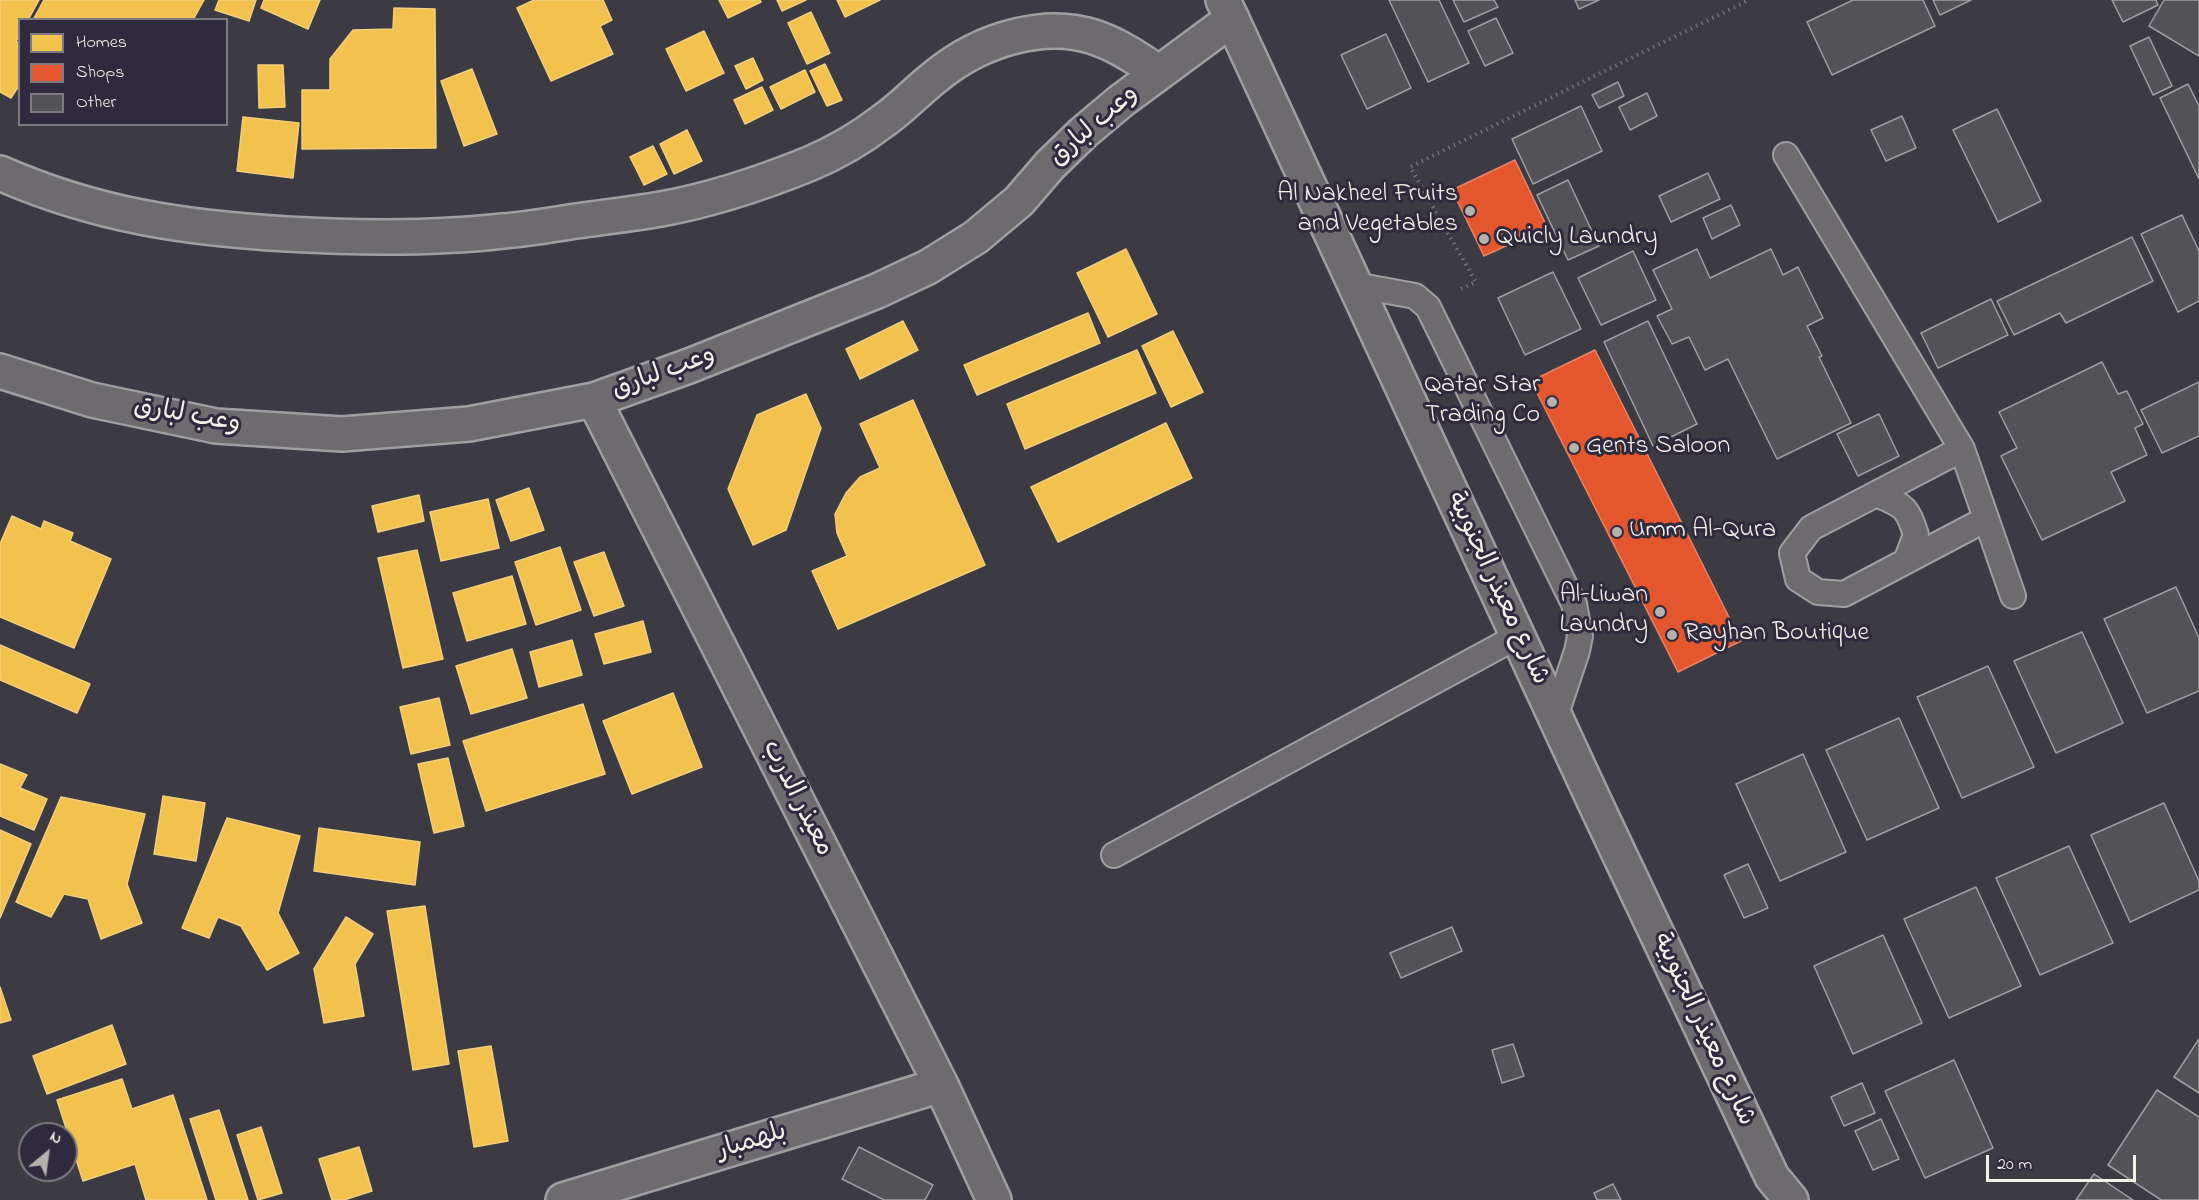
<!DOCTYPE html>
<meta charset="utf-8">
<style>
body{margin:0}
#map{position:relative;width:2199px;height:1200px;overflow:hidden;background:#3c3a43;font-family:"Indie Flower",sans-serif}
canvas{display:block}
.legend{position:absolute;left:18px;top:18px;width:210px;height:108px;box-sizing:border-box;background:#2f2a3d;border:2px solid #7e7a81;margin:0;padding:8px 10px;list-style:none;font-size:18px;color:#f4f1e8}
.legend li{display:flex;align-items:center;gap:12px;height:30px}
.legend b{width:30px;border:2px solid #7e7a81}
.north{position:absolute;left:18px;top:1122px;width:60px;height:60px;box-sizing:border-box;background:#2f2a3d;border:2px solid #7e7a81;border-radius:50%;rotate:29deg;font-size:16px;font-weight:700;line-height:24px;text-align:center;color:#f4f1e8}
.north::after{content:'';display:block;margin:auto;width:21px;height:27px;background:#b4b1ae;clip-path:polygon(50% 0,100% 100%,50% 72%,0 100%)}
.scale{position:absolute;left:1986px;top:1155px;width:150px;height:27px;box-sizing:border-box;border:3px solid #f4f1e8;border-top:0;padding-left:8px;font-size:18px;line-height:21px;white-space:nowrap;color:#f4f1e8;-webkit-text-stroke:4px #2f2a3d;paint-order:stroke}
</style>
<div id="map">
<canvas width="2199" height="1200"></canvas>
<ul class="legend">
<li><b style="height:16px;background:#f2c14e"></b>Homes</li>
<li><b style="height:16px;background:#e4572e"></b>Shops</li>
<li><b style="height:16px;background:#535257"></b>Other</li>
</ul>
<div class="north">N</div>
<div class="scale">20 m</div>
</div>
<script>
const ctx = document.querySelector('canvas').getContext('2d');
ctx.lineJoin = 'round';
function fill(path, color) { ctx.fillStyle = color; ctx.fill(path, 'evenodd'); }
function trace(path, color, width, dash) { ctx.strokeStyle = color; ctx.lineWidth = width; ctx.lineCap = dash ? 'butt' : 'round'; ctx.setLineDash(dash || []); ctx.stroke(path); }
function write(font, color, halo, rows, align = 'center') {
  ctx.font = font + ' "Indie Flower","Playpen Sans Arabic",sans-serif'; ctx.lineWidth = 6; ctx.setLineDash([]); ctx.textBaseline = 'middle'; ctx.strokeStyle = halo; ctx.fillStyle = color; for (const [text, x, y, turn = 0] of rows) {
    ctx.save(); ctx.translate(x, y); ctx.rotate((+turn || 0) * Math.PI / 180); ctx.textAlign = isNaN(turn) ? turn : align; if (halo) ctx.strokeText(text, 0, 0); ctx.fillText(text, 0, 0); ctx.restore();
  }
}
const homes = new Path2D(`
 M0,0H39L28,20H20V35L16,41L20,44V84L11,98L0,92Z
 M44,0H204L193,20H33Z
 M219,0H256L249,21L215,10Z
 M264,0H320L308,29L261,8Z
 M534,0H603L612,20L600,26L613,54L551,81L517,8Z
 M719,0H760L761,2L728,18Z
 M777,0H806L782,11Z
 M837,0H880L845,17Z
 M394,8L435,9L436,148L302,149V90H330V59L353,30L393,29Z
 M811,12L830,53L807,64L788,23Z
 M704,31L724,73L686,91L666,49Z
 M753,58L763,80L746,89L735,66Z
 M825,64L842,100L827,106L810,71Z
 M258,65H283L285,107L259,108Z
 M472,69L497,134L464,146L441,81Z
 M805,70L815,92L781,109L770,87Z
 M762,87L773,110L745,124L734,100Z
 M243,117L299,123L293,178L237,171Z
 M687,130L702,161L674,174L660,144Z
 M653,146L667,174L644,185L630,157Z
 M1126,249L1157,314L1108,337L1077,273Z
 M1088,313L1100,343L977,395L964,365Z
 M903,321L918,350L860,379L846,349Z
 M1173,331L1203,392L1171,407L1142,346Z
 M1137,350L1156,393L1025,449L1007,404Z
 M806,394L821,428L786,530L753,545L728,489L757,415Z
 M913,400L985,565L838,629L812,571L847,556L837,533L835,514L846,493L860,477L880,468L860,424Z
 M1166,423L1192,478L1058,542L1031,487Z
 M529,488L544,530L511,541L496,500Z
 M419,495L424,521L378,532L372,506Z
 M488,499L499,548L441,561L430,512Z
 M12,516L41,529L44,521L73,533L70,541L111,559L74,648L0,617V544Z
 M560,547L581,610L536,625L515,562Z
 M417,550L443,659L403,668L378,558Z
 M604,552L624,606L594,616L574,562Z
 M512,576L526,624L467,641L453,593Z
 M643,621L651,652L604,664L595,634Z
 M572,640L582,675L539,687L530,652Z
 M0,645L90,684L77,713L0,680Z
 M512,649L527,698L471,714L456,666Z
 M673,693L702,767L632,794L603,721Z
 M439,698L450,745L411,754L400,707Z
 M583,704L605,774L486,811L463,741Z
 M448,758L464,826L434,833L418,764Z
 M0,764L27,775L20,788L47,799L34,830L0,816Z
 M163,796L205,803L196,861L154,854Z
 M61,797L145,814L127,884L142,923L101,939L88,899L64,894L51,917L16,902Z
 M227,818L300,836L278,913L299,953L267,970L241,926L218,917L209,938L182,928Z
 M319,828L420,842L415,885L314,871Z
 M0,830L31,844L0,918Z
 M425,906L449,1064L413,1070L387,911Z
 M346,917L373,934L355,964L364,1016L324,1023L314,969Z
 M0,987L11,1020L0,1023Z
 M112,1025L126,1064L47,1094L33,1056Z
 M491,1046L508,1141L474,1147L458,1051Z
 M122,1079L132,1109L173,1095L207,1200H146L135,1164L83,1181L57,1100Z
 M219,1110L248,1200H216L190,1119Z
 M261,1127L282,1193L258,1200L237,1135Z
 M359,1147L372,1191L344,1200H332L319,1159Z`);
fill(homes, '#f2c14e');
trace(homes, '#f3cf7c', 1.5);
const shops = new Path2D(`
 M1515,160L1547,227L1484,256L1452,190Z
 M1595,350L1741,641L1678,672L1531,381Z`);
fill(shops, '#e4572e');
trace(shops, '#e98566', 1.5);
const building = new Path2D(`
 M1389,0H1439L1469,63L1428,82Z
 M1453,0H1494L1498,7L1464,22Z
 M1575,0H1599L1579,9Z
 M1853,0H1923L1935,26L1832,75L1807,22Z
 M1933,0H1971L1940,15Z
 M2112,0H2156L2158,5L2123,22Z
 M2164,0H2199V56L2149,26Z
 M1496,18L1513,53L1485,66L1468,31Z
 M1386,34L1411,88L1367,109L1341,55Z
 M2149,37L2172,86L2153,95L2130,46Z
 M1618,82L1624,96L1599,108L1592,95Z
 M2188,84L2199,106V179L2160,98Z
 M1647,93L1657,116L1630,130L1619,107Z
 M1581,106L1602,151L1533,184L1512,139Z
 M1997,109L2041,201L1998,222L1953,130Z
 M1902,116L1916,148L1886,161L1871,130Z
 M1708,173L1720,199L1671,222L1659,196Z
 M1568,180L1599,246L1568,260L1537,195Z
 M1731,205L1740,225L1712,239L1703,218Z
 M2182,215L2199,251V301L2178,312L2141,234Z
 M2132,237L2153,281L2066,323L2060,313L2014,335L1997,301Z
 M1697,249L1710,278L1771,249L1783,275L1798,267L1823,318L1807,326L1822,356L1819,357L1851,423L1777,459L1728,359L1705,370L1689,337L1672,344L1657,316L1672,309L1653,270Z
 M1633,251L1656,300L1601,325L1578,278Z
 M1553,272L1581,329L1525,355L1498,298Z
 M1991,299L2008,335L1938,368L1921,333Z
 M1648,321L1697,424L1653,446L1604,342Z
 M2102,362L2118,394L2127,391L2143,424L2135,428L2147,455L2111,472L2125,501L2042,540L2001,456L2017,448L1999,412Z
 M2199,382V436L2162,453L2141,410Z
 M1879,414L1899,456L1858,476L1837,434Z
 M2176,587L2199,638V691L2147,713L2104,619Z
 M2082,632L2123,723L2056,753L2014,661Z
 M1988,666L2034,767L1962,798L1917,697Z
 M1899,718L1939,808L1867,840L1826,750Z
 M1803,754L1846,852L1780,881L1736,784Z
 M2164,803L2199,881V890L2130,922L2091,835Z
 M2069,846L2113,943L2040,975L1996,878Z
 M1748,864L1768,908L1744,918L1724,875Z
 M1976,887L2021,986L1949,1018L1904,919Z
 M1452,927L1462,951L1401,978L1390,953Z
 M1883,935L1922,1023L1853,1054L1814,966Z
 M2199,1039V1093L2174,1077Z
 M1513,1044L1524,1076L1502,1083L1492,1050Z
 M1954,1060L1993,1148L1925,1178L1885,1091Z
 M1862,1083L1875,1113L1844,1126L1831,1097Z
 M2157,1090L2199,1117V1200H2161L2108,1165Z
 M1881,1119L1899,1159L1873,1170L1855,1131Z
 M859,1147L933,1185L925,1200H884L842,1179Z
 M2094,1174L2133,1200H2076Z
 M1613,1184L1621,1200H1597L1594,1193Z`);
fill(building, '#535257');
trace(building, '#9f9ea0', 1.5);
const lane = new Path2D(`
 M1786,155L1962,449L2013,596
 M1355,285L1415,296L1428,307L1574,604L1580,636L1577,651L1555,717
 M1962,449L1811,528L1792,553L1798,579L1818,592L1844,594L1986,519
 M1876,494C1904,506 1907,506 1916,535L1906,561
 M1114,855L1518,636`);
const street = new Path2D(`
 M0,173C96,215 184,228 287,234C359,238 432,239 503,231C527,229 552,225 576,221C604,217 633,214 661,209C711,200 762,183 809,164C835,153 861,138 883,121C902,108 917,91 935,77C958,58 987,43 1016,36C1076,21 1112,40 1159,73
 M0,371L92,400L216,426L342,434L469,424L594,400L689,366L877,291L928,267L976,237L1019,201L1050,165L1084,132L1121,101L1232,19
 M594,400L941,1085L994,1200
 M563,1200L941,1085`);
const secondary = new Path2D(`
 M1223,0L1596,805L1772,1177L1791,1200`);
trace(lane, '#9f9ea0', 28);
trace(street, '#9f9ea0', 38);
trace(secondary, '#9f9ea0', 38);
trace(new Path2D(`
 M1461,289L1476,282L1410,167L1749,0`), '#747276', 4, [1.5, 4.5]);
trace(lane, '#6e6b6e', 24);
trace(street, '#6e6b6e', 33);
trace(secondary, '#6e6b6e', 33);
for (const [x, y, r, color] of [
 [1470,211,6,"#b4b1ae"],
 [1484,239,6,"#b4b1ae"],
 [1552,402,6,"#b4b1ae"],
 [1574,448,6,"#b4b1ae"],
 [1617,532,6,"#b4b1ae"],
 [1660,612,6,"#b4b1ae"],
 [1672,635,6,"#b4b1ae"]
]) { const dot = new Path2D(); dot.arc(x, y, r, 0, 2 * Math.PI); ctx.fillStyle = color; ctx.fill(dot); trace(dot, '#2f2a3d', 2); }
write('26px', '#f4f1e8', '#2f2a3d', [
 ["وعب لبارق",1095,127,-41],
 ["وعب لبارق",664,374,-20],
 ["وعب لبارق",187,417,10],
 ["شارع معيذر الجنوبية",1496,589,65],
 ["معيذر الدرب",796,799,63],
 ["شارع معيذر الجنوبية",1702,1030,65],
 ["بلهمبار",752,1143,-17]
]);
write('26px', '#f4f1e8', '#2f2a3d', [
 ["Al Nakheel Fruits",1458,196,"right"],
 ["and Vegetables",1458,226,"right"],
 ["Quicly Laundry",1496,239],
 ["Qatar Star",1540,387,"right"],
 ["Trading Co",1540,417,"right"],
 ["Gents Saloon",1586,448],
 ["Umm Al-Qura",1629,532],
 ["Al-Liwan",1648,597,"right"],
 ["Laundry",1648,627,"right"],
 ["Rayhan Boutique",1684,635]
], 'left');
</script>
